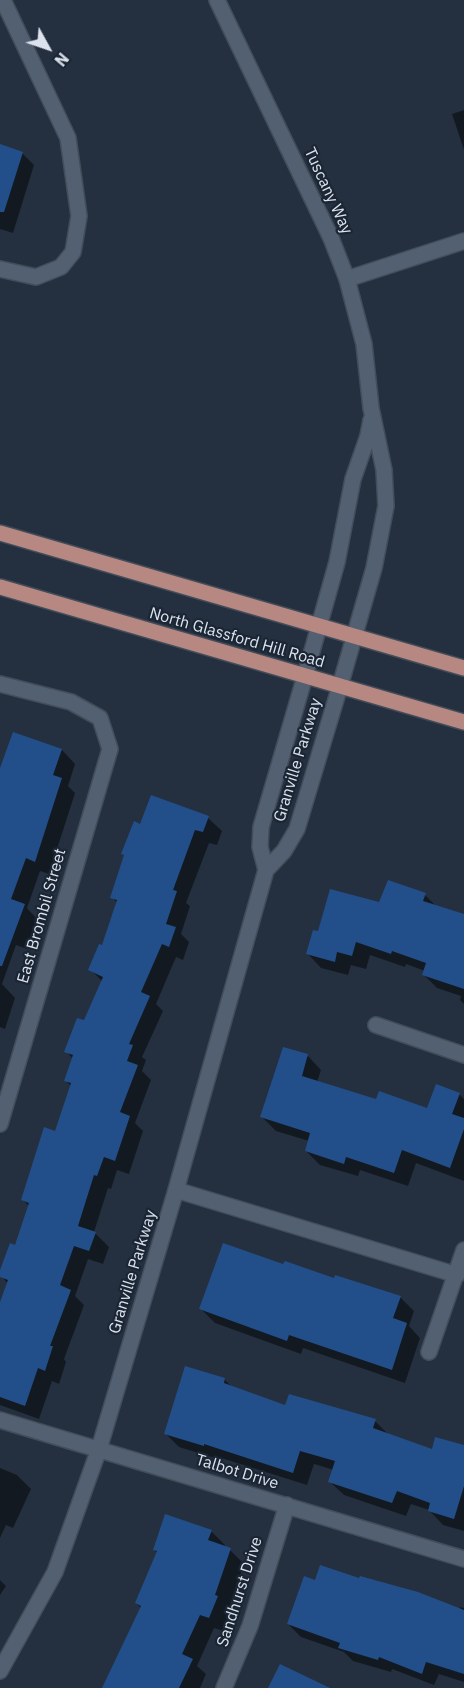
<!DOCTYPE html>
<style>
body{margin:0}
#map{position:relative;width:464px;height:1688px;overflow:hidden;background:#24303f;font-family:"IBM Plex Sans",sans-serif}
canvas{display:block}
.north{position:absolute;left:18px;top:18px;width:60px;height:60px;-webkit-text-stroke:4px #1b2635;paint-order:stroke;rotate:130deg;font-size:16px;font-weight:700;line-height:24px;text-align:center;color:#dce3ee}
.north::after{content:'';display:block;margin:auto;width:21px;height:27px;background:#dce3ee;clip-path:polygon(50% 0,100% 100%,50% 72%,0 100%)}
</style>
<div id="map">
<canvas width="464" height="1688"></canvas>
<div class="north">N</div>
</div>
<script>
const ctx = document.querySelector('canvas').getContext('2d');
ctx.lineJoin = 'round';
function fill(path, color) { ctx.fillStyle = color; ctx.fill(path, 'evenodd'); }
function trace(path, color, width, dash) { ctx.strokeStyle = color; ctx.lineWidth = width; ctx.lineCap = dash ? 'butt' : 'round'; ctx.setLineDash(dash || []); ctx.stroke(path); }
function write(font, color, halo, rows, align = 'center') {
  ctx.font = font + ' "IBM Plex Sans",sans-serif'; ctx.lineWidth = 4.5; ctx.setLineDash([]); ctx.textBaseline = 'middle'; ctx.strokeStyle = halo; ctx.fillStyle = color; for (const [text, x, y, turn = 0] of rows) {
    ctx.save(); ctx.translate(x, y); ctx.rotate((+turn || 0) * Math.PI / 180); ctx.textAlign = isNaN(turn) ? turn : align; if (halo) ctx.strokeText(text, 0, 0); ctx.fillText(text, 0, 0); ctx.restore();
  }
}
fill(new Path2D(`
 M464,110V150L452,114Z
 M0,146L22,153L34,165L13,233L0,229Z
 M62,750L75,764L68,786L75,793L49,874L40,871L27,908L38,920L27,949L16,945L2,984L15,998L5,1029L0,1027V771Z
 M208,818L222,831L217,845L209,843L186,903L190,906L181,934L189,942L183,960L176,957L156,1004L163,1011L142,1057L146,1060L142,1071L151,1080L135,1123L143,1131L129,1174L117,1170L111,1189L108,1188L94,1232L109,1247L103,1264L88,1259L75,1296L84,1305L64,1359L66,1362L59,1384L52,1381L39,1419L0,1405V1306L8,1284L0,1274L16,1246L29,1206L23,1200L55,1133L71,1086L65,1080L73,1059L66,1051L85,1022L103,982L90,969L103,948L118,904L112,897L141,826Z
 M425,895L437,907L464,916V1004L460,1000L461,996L437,988L423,974L425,971L406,964L405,967L370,955L366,969L351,965L348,975L321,968L308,954L319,933L380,904Z
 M308,1056L321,1070L317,1082L377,1101L428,1110L459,1094L464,1099V1181L416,1163L408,1186L360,1170L358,1176L320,1165L306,1151L309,1141L276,1131L262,1117Z
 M284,1266L400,1297L414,1311L409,1326L420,1338L405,1383L303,1348L301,1354L215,1323L201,1309Z
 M224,1379L233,1388L286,1407L375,1421L389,1435L433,1451L464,1447V1531L443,1525L429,1510L411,1504L406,1516L344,1495L330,1482L334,1470L314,1464L307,1485L218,1457V1459L179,1447L165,1433Z
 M0,1468L17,1475L31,1489L13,1528L6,1525L0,1538Z
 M211,1531L225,1545L224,1548L230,1550L244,1564L229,1608L231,1611L223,1631L214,1628L197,1666L206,1674L200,1688H104L141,1608L136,1603L158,1553L154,1550Z
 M0,1580L6,1586L0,1595Z
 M460,1607L464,1608V1682L439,1674L434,1685L392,1669L391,1672L353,1661L344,1652L301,1637L288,1624L460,1610Z`), '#0007');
fill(new Path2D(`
 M0,144L23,152L4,212H0Z
 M13,732L62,749L53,775L62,778L35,862L26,858L11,899L25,904L2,966H0V768Z
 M151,795L209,816L203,832L195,830L173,890L177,891L166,924L176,927L169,947L162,944L141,992L150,996L129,1044L133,1045L127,1061L138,1065L120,1112L130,1116L115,1161L104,1157L97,1176L94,1175L78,1226L96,1232L89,1251L74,1246L60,1285L71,1290L50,1346H53L45,1371L38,1368L25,1406L0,1397V1302L8,1280L0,1277V1270L10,1243L15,1245L29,1203L21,1200L44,1127L55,1131L71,1083L64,1081L73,1055L64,1052L77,1018L84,1020L103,977L88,970L99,944L102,945L117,900L110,898L124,855L121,854L134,821L140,824Z
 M388,880L426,893L423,901L464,914V989L422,975L426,963L392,951L391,954L356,942L352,956L337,952L335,962L306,954L313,930L318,931L330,889L379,902Z
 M283,1047L308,1054L302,1076L376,1099L379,1091L427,1108L436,1084L460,1093L452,1114L464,1118V1129L450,1168L402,1150L394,1173L346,1157L344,1164L305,1151L310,1133L260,1117Z
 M223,1243L283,1264L285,1261L334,1278L335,1275L401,1296L393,1318L407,1323L392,1370L289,1335L287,1341L199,1309Z
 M185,1366L225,1378L224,1383L285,1405L289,1394L376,1419L373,1428L432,1449L435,1437L464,1445V1486L454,1519L428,1511L430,1503L397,1491L392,1503L328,1482L335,1461L300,1451L293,1473L204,1444V1446L164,1434Z
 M165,1514L212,1530L208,1540L231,1548L215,1595L218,1596L209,1618L200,1615L182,1654L193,1659L179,1688H102L141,1606L135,1603L157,1551L153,1550Z
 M320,1565L359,1578L360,1576L418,1592L464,1610V1674L426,1662L422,1674L379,1657L378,1660L338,1648L340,1643L287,1624L304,1576L315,1580Z
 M280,1664L330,1688H268Z`), '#224f8a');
const street = new Path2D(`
 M0,269L36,277L61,267L73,252L79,216L68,138L3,0
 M347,279L464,241
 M0,684L71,702L100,718L110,749L0,1124
 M266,870L284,851L297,829L340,686
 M376,1025L464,1055
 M176,1190L457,1275
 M429,1352L464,1250
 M0,1420L464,1559
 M0,1671L55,1572L99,1449L176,1190L266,870L260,847L261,827L305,676
 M224,1688L250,1626L287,1505`);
const secondary = new Path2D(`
 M217,0L331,238L347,279L364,344L371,408L384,470L386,506L374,568L340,686
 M305,676L337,562L353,479L368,436L371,420`);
const primary = new Path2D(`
 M0,533L464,668
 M0,587L464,722`);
trace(street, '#434d5a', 18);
trace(secondary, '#434d5a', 18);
trace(primary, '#434d5a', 18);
trace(street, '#536071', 15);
trace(secondary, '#536071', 15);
trace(primary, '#b78881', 15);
write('16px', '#dce3ee', '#1b2635', [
 ["Tuscany Way",328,191,65],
 ["North Glassford Hill Road",237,638,16],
 ["Granville Parkway",298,760,-73],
 ["East Brombil Street",42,916,-74],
 ["Granville Parkway",133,1272,-73],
 ["Talbot Drive",237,1472,17],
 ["Sandhurst Drive",240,1592,-72]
]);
</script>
